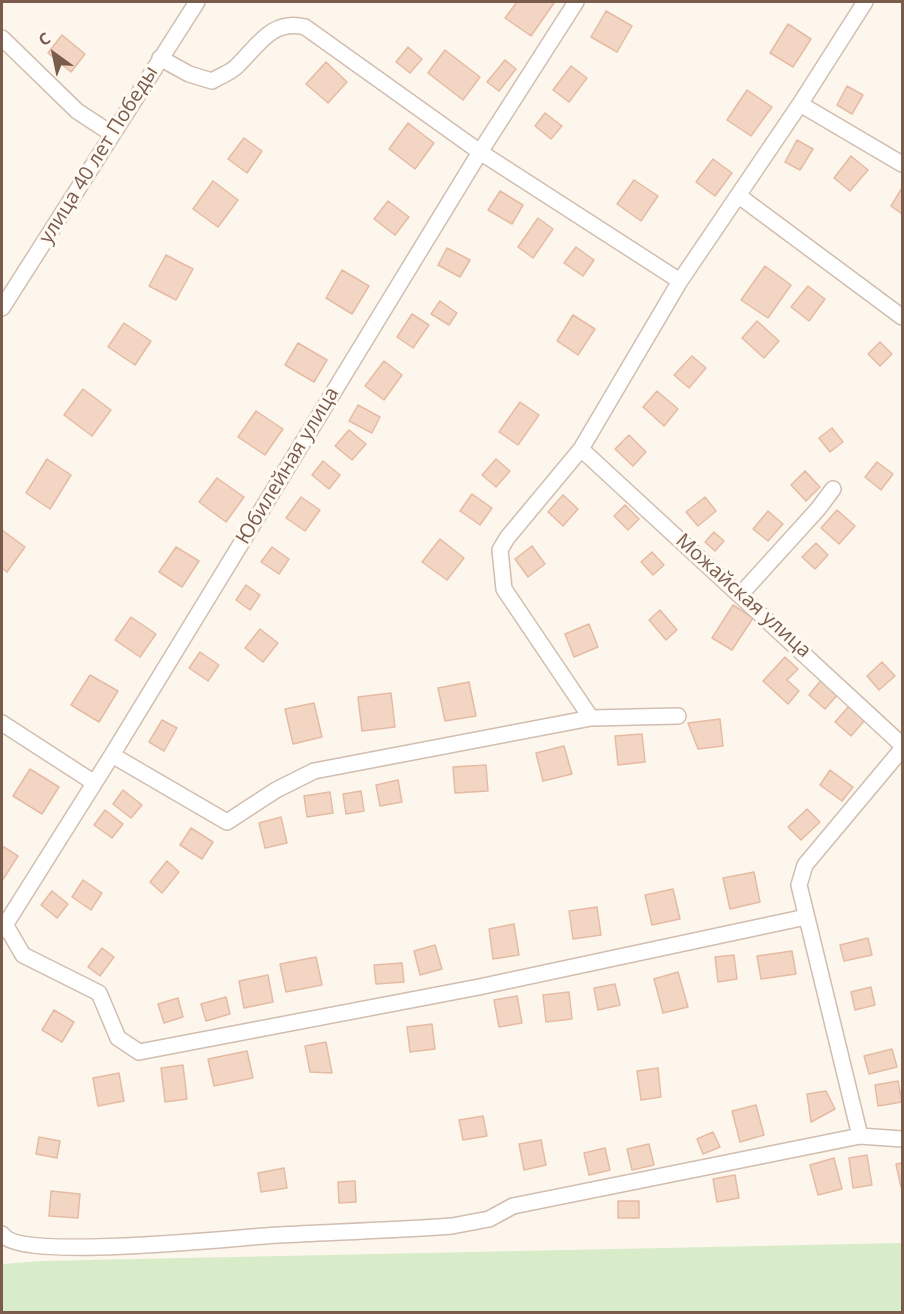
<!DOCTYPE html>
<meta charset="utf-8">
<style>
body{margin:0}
#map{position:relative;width:904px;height:1314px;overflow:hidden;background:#fdf6ec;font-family:"Open Sans",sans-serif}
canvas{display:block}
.frame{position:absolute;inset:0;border:3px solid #7a5c4d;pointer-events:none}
.north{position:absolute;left:24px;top:24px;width:60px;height:60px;-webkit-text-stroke:4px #fffaf3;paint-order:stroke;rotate:327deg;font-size:16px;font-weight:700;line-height:24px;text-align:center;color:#7a5c4d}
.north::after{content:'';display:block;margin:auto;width:21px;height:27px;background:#7a5c4d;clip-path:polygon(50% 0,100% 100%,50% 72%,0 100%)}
</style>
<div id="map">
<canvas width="904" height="1314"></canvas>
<div class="frame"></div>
<div class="north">С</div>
</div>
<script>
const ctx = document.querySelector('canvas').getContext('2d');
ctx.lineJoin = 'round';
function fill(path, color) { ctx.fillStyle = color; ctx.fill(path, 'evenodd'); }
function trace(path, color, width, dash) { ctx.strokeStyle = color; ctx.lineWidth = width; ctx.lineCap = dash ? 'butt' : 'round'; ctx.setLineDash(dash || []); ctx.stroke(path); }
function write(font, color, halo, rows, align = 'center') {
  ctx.font = font + ' "Open Sans",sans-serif'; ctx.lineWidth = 6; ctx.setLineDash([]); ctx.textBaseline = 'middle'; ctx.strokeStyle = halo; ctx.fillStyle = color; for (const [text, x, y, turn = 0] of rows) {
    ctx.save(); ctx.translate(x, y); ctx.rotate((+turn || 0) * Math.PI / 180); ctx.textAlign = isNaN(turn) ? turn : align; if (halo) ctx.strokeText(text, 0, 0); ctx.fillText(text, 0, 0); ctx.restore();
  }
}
fill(new Path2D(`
 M902,1243V1312H2V1264L42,1261Z`), '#d8ecc9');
const building = new Path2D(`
 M517,2H552L554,3L531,36L505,18Z
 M606,11L632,26L617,52L591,37Z
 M788,24L811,39L793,67L770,53Z
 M62,35L85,54L71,72L48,53Z
 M408,47L422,59L410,73L396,62Z
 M445,50L480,77L463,100L428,73Z
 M505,60L516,69L499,91L487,82Z
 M326,62L347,82L328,103L306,84Z
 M571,66L587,78L569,102L553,90Z
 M847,86L863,95L852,114L837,105Z
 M747,90L772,107L751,136L727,120Z
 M545,113L562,126L551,139L535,126Z
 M408,123L434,143L415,169L389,149Z
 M244,138L262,151L247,173L228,159Z
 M797,140L813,149L800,170L785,162Z
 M851,156L868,170L850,191L834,178Z
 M713,159L732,173L715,196L696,182Z
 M634,180L658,196L641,221L617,204Z
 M213,181L238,200L218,227L193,209Z
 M902,188V214L891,206Z
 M500,191L523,205L512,224L488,210Z
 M388,201L409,217L395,235L374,219Z
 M538,218L553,229L533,258L518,247Z
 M576,247L594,260L583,276L564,263Z
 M447,248L470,260L460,277L438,265Z
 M166,255L193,269L176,300L149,286Z
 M765,266L791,285L768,318L741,300Z
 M342,270L369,286L352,314L326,298Z
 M808,286L825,299L809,321L791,307Z
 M440,301L457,313L449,325L431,314Z
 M412,314L429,325L413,348L397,337Z
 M573,315L595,329L578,355L557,341Z
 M757,321L779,341L764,358L742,338Z
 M124,323L151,341L135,365L108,347Z
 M880,342L892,354L880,366L868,354Z
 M298,343L327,360L314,382L285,365Z
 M692,356L706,368L689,388L674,375Z
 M384,361L402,375L384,400L365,386Z
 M83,389L111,410L92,436L64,415Z
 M657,391L678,409L664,426L643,407Z
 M520,402L539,415L518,445L499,432Z
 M358,405L380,417L372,433L349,421Z
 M256,411L283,429L265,455L238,437Z
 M832,428L843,442L830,452L819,438Z
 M349,430L366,444L352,460L335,446Z
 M629,435L646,452L633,466L615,449Z
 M47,459L71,475L50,509L26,493Z
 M496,459L510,471L496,487L482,475Z
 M323,461L340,475L329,489L312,475Z
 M877,462L893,474L881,490L865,477Z
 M805,471L820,487L806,501L791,485Z
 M217,478L244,497L226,522L199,502Z
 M472,494L492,508L480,525L460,511Z
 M563,495L578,509L563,526L548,512Z
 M301,497L320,510L305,531L286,518Z
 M705,497L716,511L698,526L686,512Z
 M625,505L639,519L628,530L614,516Z
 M837,510L855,526L839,544L821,528Z
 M768,511L783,524L768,541L753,529Z
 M2,530L25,547L7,572L2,568Z
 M714,532L724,541L715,551L705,542Z
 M440,539L464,558L447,580L422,562Z
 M816,543L828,555L815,569L802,557Z
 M532,546L545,564L528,577L515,559Z
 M176,547L199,561L182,587L159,572Z
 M272,547L289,559L279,574L261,562Z
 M652,552L664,565L653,575L641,562Z
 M246,585L260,595L250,610L236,600Z
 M733,605L753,618L732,650L712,638Z
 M660,610L677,630L666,640L649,620Z
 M131,617L156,634L140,657L115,640Z
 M589,624L598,647L574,657L565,634Z
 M260,629L278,643L263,662L245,648Z
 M200,652L219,665L208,681L189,668Z
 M785,657L798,669L787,680L799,691L788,704L763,681Z
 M882,662L895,676L879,690L867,676Z
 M90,675L118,691L99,722L71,705Z
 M822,679L839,693L825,709L809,695Z
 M469,682L476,716L445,721L438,688Z
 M391,693L395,727L362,731L358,697Z
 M314,703L322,737L293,744L285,709Z
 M850,705L866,719L851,736L835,722Z
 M720,719L723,746L698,749L688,723Z
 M162,720L177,728L164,751L149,742Z
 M642,734L645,762L618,765L615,736Z
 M564,746L572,774L543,781L536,753Z
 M486,765L488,791L455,793L453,767Z
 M30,769L59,787L42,814L13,796Z
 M830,770L853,787L842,801L820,785Z
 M398,780L402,802L380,806L376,785Z
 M123,790L142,805L131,818L113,804Z
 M361,791L364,811L346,814L343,794Z
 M330,792L333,813L307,817L304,796Z
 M807,809L820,822L801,840L788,827Z
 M105,810L123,824L112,838L94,825Z
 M281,817L287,843L265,848L259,823Z
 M191,828L213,842L202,859L180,845Z
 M2,846L18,856L2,881Z
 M167,861L179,872L162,893L150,882Z
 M754,872L760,902L730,909L723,878Z
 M83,880L102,893L91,910L72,897Z
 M673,889L680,919L652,925L645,895Z
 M52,891L68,904L57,918L41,905Z
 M597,907L601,935L573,939L569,911Z
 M514,924L519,955L493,959L489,929Z
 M868,938L872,955L844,961L840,945Z
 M435,945L442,969L420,975L414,951Z
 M102,948L114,957L100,976L88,967Z
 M792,951L796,974L761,979L757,956Z
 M734,955L737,979L718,982L715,957Z
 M316,957L322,985L286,992L280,964Z
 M402,963L404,982L376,984L374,965Z
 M678,972L688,1007L663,1013L654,979Z
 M268,975L273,1002L244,1008L239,981Z
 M615,984L620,1005L598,1010L594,988Z
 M871,987L875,1005L855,1010L851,992Z
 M569,992L572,1019L546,1022L543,995Z
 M517,996L522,1023L499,1027L494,1000Z
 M226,997L230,1014L206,1021L201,1004Z
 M178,998L183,1017L164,1023L158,1004Z
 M54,1010L74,1022L62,1042L42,1030Z
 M432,1024L435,1049L410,1052L407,1027Z
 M326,1042L332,1073L310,1072L305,1046Z
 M892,1049L897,1067L869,1074L864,1056Z
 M247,1051L253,1078L214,1086L208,1059Z
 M183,1065L187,1099L165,1102L161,1068Z
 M658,1068L661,1097L641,1100L637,1071Z
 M119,1073L124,1101L98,1106L93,1078Z
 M898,1081L902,1102L878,1106L875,1085Z
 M826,1091L835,1109L811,1122L807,1094Z
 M756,1105L764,1135L740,1142L732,1111Z
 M483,1116L487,1136L463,1140L459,1120Z
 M713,1132L720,1147L703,1154L697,1139Z
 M39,1137L60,1141L57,1158L36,1154Z
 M541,1140L546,1165L524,1170L519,1144Z
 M649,1144L654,1165L632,1170L627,1149Z
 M605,1148L610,1170L589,1175L584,1153Z
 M867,1155L872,1185L853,1188L849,1158Z
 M834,1158L842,1189L818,1195L810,1165Z
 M902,1163V1187H901L896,1164Z
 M284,1168L287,1188L261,1192L258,1173Z
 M735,1175L739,1198L717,1202L713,1179Z
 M355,1181L356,1202L339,1203L338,1182Z
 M51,1191L80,1194L78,1218L49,1216Z
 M618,1201H639V1218H618Z`);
fill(building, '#f3d5c3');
trace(building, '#e6bba3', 1.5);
const minor = new Path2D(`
 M2,38L77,111L112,134
 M160,58L189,74L212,81C220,76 230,73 237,66C258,46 271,19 305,27L480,152L680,281
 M800,104L902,164
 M739,196L902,317
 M2,308L197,2
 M581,449L902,745
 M740,595L818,509L833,489
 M678,716L591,718L504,589L500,550L507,538L581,449L680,281L800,104L865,2
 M2,723L93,782
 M902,749L805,865L799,885L860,1136L902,1139
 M112,755L227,822L276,790L314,771L591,718
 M5,924L23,955L99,993L118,1038L139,1052L479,987L806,917
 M2,930L112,755L480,152L576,2
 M2,1234C20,1262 238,1237 279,1235C337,1232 394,1230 452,1226L489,1219L513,1206L860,1136`);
trace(minor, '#d1beb0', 18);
trace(minor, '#fff', 15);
write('20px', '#7a5c4d', '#fffaf3', [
 ["улица 40 лет Победы",99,155,-58],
 ["Юбилейная улица",288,466,-59],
 ["Можайская улица",743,596,42]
]);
</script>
